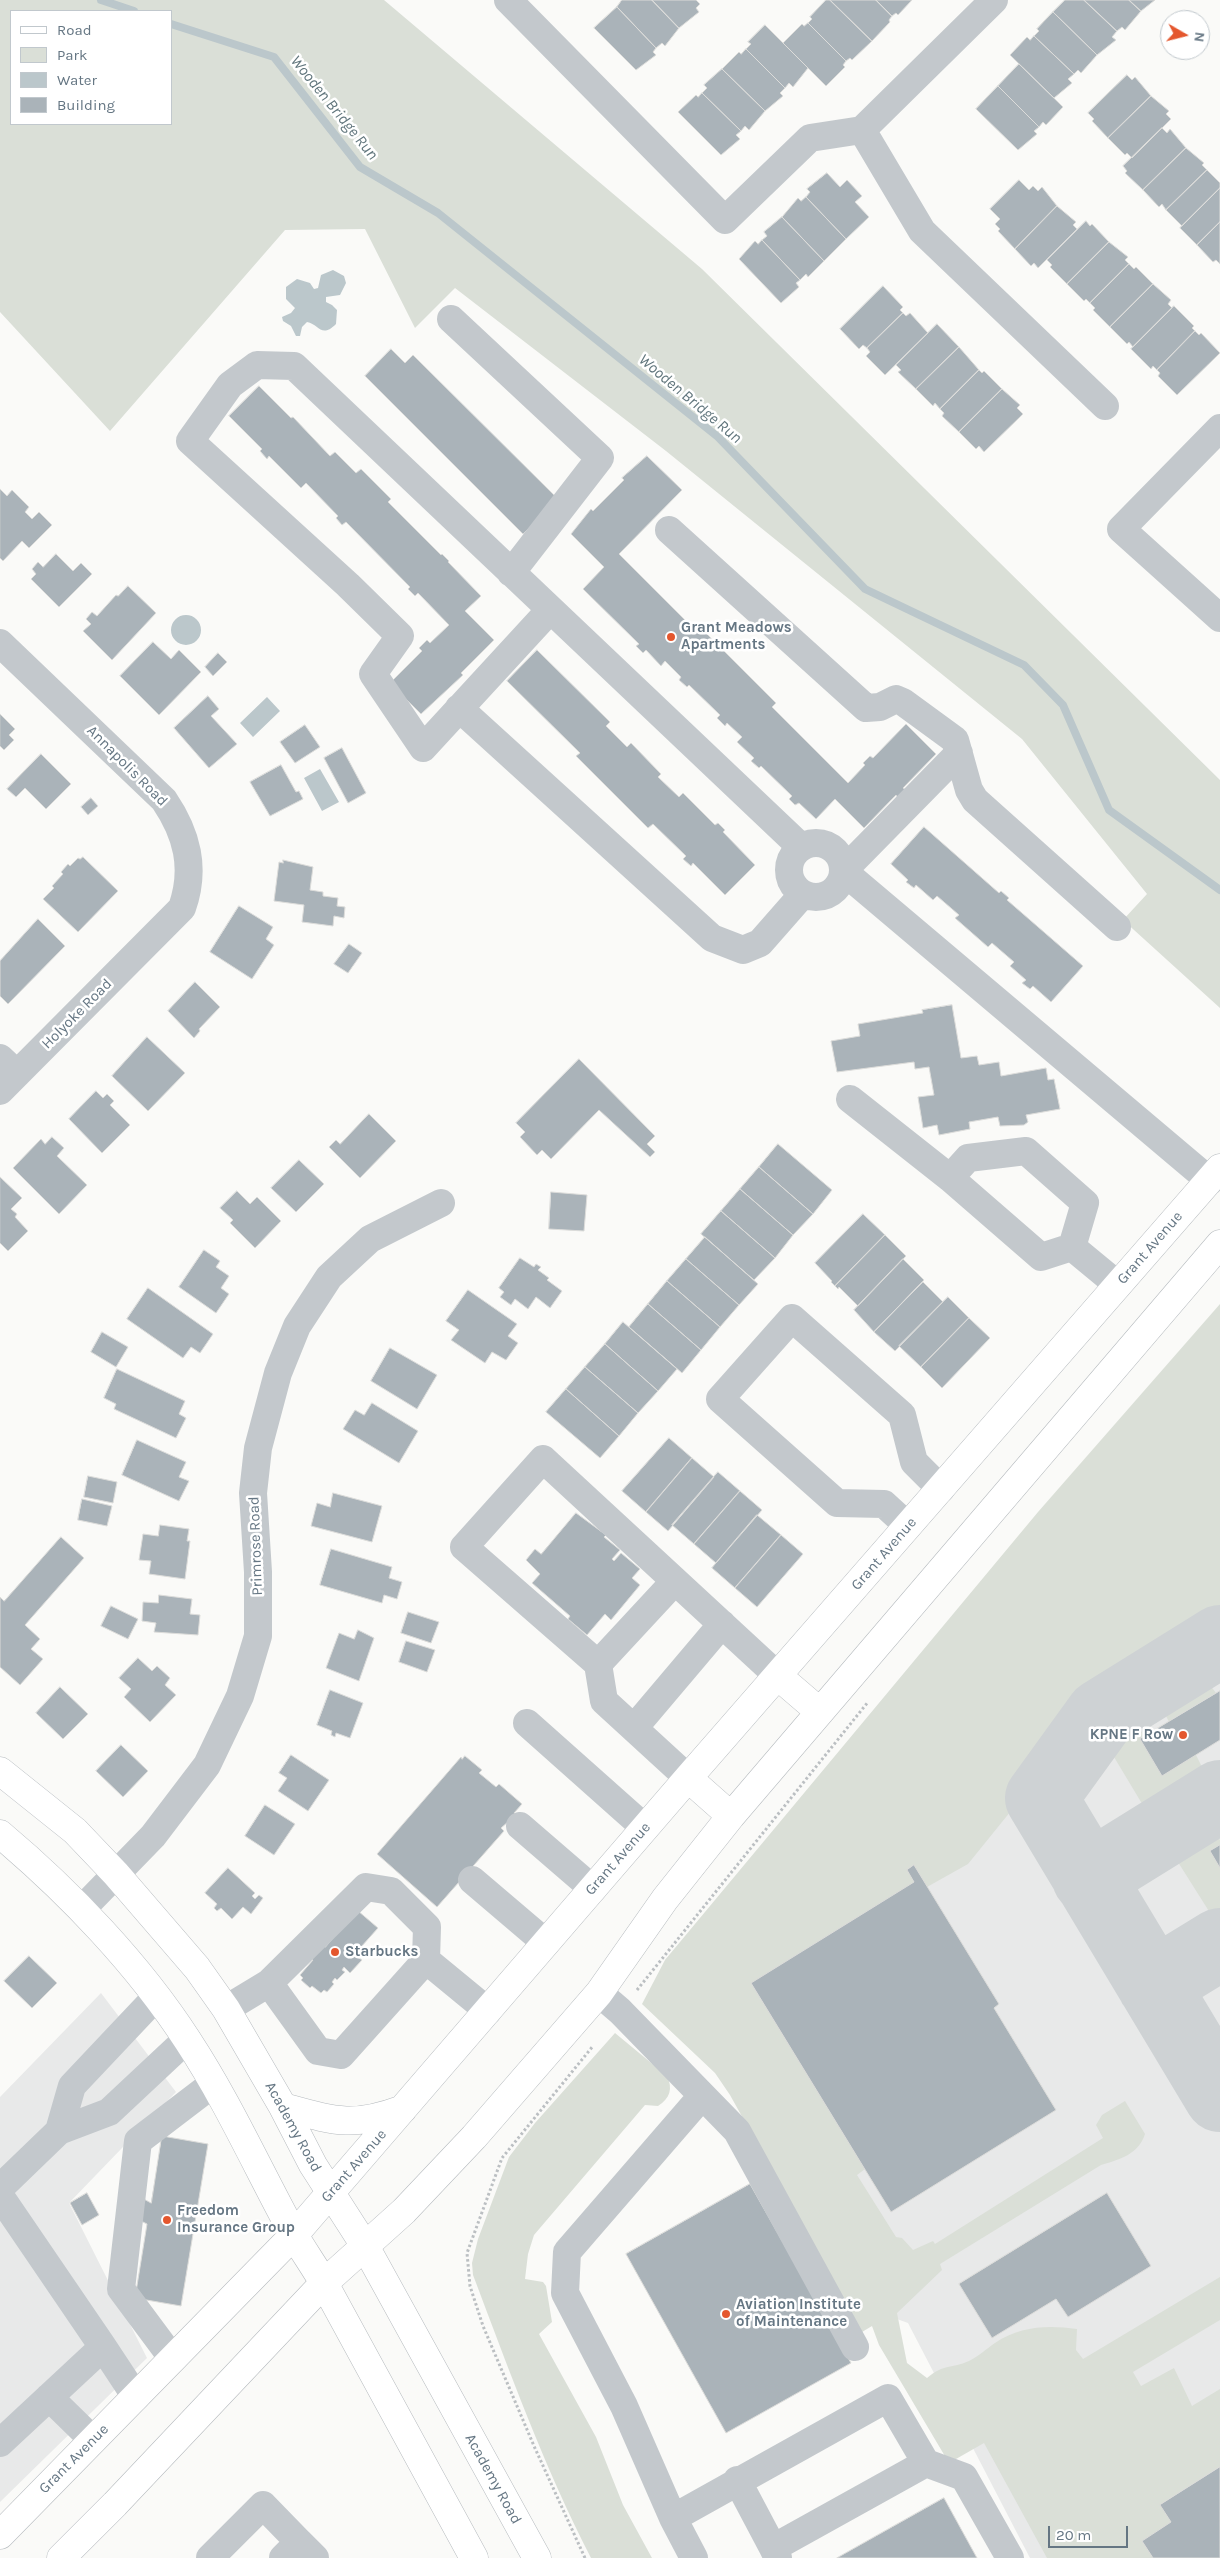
<!DOCTYPE html>
<style>
body{margin:0}
#map{position:relative;width:1220px;height:2558px;overflow:hidden;background:#fafaf8;font-family:Karla,sans-serif}
canvas{display:block}
.legend{position:absolute;left:10px;top:10px;width:162px;height:115px;box-sizing:border-box;background:#fff;border:1px solid #c1c8cd;margin:0;padding:6px 9px;list-style:none;font-size:15px;color:#657683}
.legend li{display:flex;align-items:center;gap:10px;height:25px}
.legend b{width:25px;border:1px solid #c1c8cd}
.north{position:absolute;left:1160px;top:10px;width:50px;height:50px;box-sizing:border-box;background:#fff;border:1px solid #c1c8cd;border-radius:50%;rotate:98deg;font-size:14px;font-weight:700;line-height:20px;text-align:center;color:#657683}
.north::after{content:'';display:block;margin:auto;width:18px;height:22px;background:#e4572e;clip-path:polygon(50% 0,100% 100%,50% 72%,0 100%)}
.scale{position:absolute;left:1048px;top:2526px;width:80px;height:22px;box-sizing:border-box;border:2px solid #657683;border-top:0;padding-left:6px;font-size:15px;line-height:18px;white-space:nowrap;color:#657683;-webkit-text-stroke:4px #fff;paint-order:stroke}
</style>
<div id="map">
<canvas width="1220" height="2558"></canvas>
<ul class="legend">
<li><b style="height:6px;background:#fff"></b>Road</li>
<li><b style="height:14px;background:#dadfd7"></b>Park</li>
<li><b style="height:14px;background:#bbc7cb"></b>Water</li>
<li><b style="height:14px;background:#aab3b9"></b>Building</li>
</ul>
<div class="north">N</div>
<div class="scale">20 m</div>
</div>
<script>
const ctx = document.querySelector('canvas').getContext('2d');
ctx.lineJoin = 'round';
function fill(path, color) { ctx.fillStyle = color; ctx.fill(path, 'evenodd'); }
function trace(path, color, width, dash) { ctx.strokeStyle = color; ctx.lineWidth = width; ctx.lineCap = dash ? 'butt' : 'round'; ctx.setLineDash(dash || []); ctx.stroke(path); }
function write(font, color, halo, rows, align = 'center') {
  ctx.font = font + ' Karla,sans-serif'; ctx.lineWidth = 5; ctx.setLineDash([]); ctx.textBaseline = 'middle'; ctx.strokeStyle = halo; ctx.fillStyle = color; for (const [text, x, y, turn = 0] of rows) {
    ctx.save(); ctx.translate(x, y); ctx.rotate((+turn || 0) * Math.PI / 180); ctx.textAlign = isNaN(turn) ? turn : align; if (halo) ctx.strokeText(text, 0, 0); ctx.fillText(text, 0, 0); ctx.restore();
  }
}
fill(new Path2D(`
 M1220,1328V2558H1030L908,2323L861,2306L665,1960Z
 M101,1993L176,2092L69,2203L147,2358L0,2502V2097Z`), '#e8e9e9');
fill(new Path2D(`
 M0,0H384L702,269L1220,780V1008L1123,920L1147,894L1022,739L666,451L455,288L415,328L365,229L285,230L110,431L0,312ZM11,11H171V124H11Z
 M1220,1304V1621L1151,1664L1095,1707L968,1864L927,1887L914,1865L907,1870L914,1882L751,1983L865,2169L857,2175L896,2237L902,2238L913,2250L933,2241L935,2244L1103,2138L1096,2125L1102,2115L1125,2101L1145,2134C1139,2154 1119,2160 1101,2165L940,2264L942,2270L897,2313L907,2363L927,2378C945,2363 951,2369 969,2361C979,2356 986,2349 995,2343C1020,2326 1048,2325 1077,2329L1076,2350L1083,2359L1220,2277V2320L1133,2372L1141,2386L1174,2368L1192,2406L1220,2389V2467L1160,2505L1171,2522L1142,2541L1153,2558H1047L984,2443L949,2463L879,2345L872,2326L862,2332L730,2095L715,2073L642,2004L665,1960L1038,1512Z
 M1195,1675L1204,1677L1216,1693L1169,1722L1161,1706L1160,1698L1164,1692Z
 M1133,1713H1139L1152,1732L1140,1739L1162,1775L1196,1755L1203,1769L1204,1783L1158,1813L1147,1812L1108,1747L1107,1743C1111,1732 1123,1717 1133,1713Z
 M1199,1824L1211,1827L1220,1840V1845L1210,1851L1220,1868V1924L1212,1916L1171,1851L1172,1840Z
 M615,2033L667,2076C673,2089 670,2098 658,2106L645,2105L534,2235L528,2254L525,2279L543,2282L546,2286L552,2322L539,2334L596,2437L623,2505L652,2558H591C544,2467 509,2370 473,2275L472,2263L478,2239L509,2157L535,2123Z`), '#dadfd7');
fill(new Path2D(`
 M333,270L344,276L346,283L340,295L326,297V302L332,305L337,310L336,324C321,339 319,324 307,322L302,327L300,336H296L291,326L283,321L282,317L291,313L295,308L286,299V287L297,279L310,283L314,289L318,288L321,275Z
 M171 630a15 15 0 1 1 30 0a15 15 0 1 1-30 0Z
 M267,697L280,711L253,737L240,723Z
 M320,769L339,802L322,811L304,778Z`), '#bbc7cb');
trace(new Path2D(`
 M101,0L134,11
 M171,24L274,57L360,167L438,213L718,437L865,589L1024,665L1063,705L1109,810L1220,890`), '#bbc7cb', 8);
trace(new Path2D(`
 M1220,1641L1101,1715L1041,1798L1220,2096
 M1088,1878L1220,1796
 M1153,1985L1220,1944`), '#ced2d4', 72);
const building = new Path2D(`
 M622,0H652L679,28L665,46L662,43L656,48L617,7Z
 M652,0H696L700,4L696,8L699,12L679,28Z
 M826,0H830L872,41L852,60L850,58L846,61L808,23L812,19L810,17Z
 M830,0H876L892,16L889,20L890,22L872,41Z
 M876,0H912L898,15L896,13L892,16Z
 M1065,0H1084L1117,31L1112,37L1116,40L1097,55L1053,12Z
 M1084,0H1129L1141,11L1125,30L1122,27L1117,31Z
 M1129,0H1155L1141,11Z
 M617,7L656,48L653,52L656,55L636,70L594,28Z
 M1053,12L1097,55L1081,73L1078,70L1074,74L1034,36L1039,31L1037,29Z
 M808,23L846,61L843,65L845,67L826,86L783,43L802,24L804,26Z
 M765,25L808,68L793,87L789,83L785,88L746,49L751,44L748,42Z
 M1034,36L1074,74L1068,79L1072,83L1054,98L1010,55L1027,37L1030,40Z
 M746,49L785,88L780,93L783,96L765,111L722,69L739,52L741,54Z
 M1019,64L1063,107L1046,125L1043,122L1039,127L998,86Z
 M722,69L765,111L749,130L745,126L741,131L702,93L707,88L704,85Z
 M1127,75L1132,80L1135,77L1151,96L1108,138L1092,121L1094,119L1088,113Z
 M998,86L1039,127L1034,131L1037,134L1018,150L976,109Z
 M702,93L741,131L736,135L740,139L721,155L678,112L696,95L698,97Z
 M1151,96L1169,111L1166,114L1171,119L1132,158L1127,153L1125,155L1108,138Z
 M1162,128L1167,133L1170,129L1186,148L1143,190L1125,173L1127,171L1123,166Z
 M1186,148L1204,163L1202,165L1207,170L1166,210L1162,204L1159,207L1143,190Z
 M1207,170L1220,183V188L1182,226L1166,210Z
 M827,173L840,187L847,180L862,196L855,202L869,217L846,239L806,197L810,192L807,189Z
 M1019,180L1029,190L1033,186L1038,191L1042,187L1057,206L1015,249L998,231L1000,229L995,224L1000,219L990,209Z
 M1220,188V222L1197,245L1180,228Z
 M806,197L846,239L824,261L782,217L798,198L801,201Z
 M1057,206L1076,222L1073,225L1077,229L1038,268L1034,263L1031,266L1015,249Z
 M782,217L824,261L808,277L806,274L800,280L762,240L767,236L764,232Z
 M1086,221L1090,226L1092,224L1109,242L1067,284L1050,267L1052,265L1047,260Z
 M1220,222V264L1216,260L1213,262L1197,245Z
 M762,240L800,280L796,283L799,287L781,303L739,259L755,241L758,244Z
 M1109,242L1128,257L1125,260L1129,264L1090,303L1086,299L1084,301L1067,284Z
 M1129,264L1134,269L1136,267L1153,284L1110,327L1093,310L1095,308L1090,303Z
 M1153,284L1171,300L1168,304L1172,308L1133,347L1129,342L1127,344L1110,327Z
 M883,286L903,307L900,310L903,313L867,348L863,345L859,349L840,329Z
 M1174,306L1194,326L1192,328L1195,331L1157,370L1153,366L1151,369L1131,349Z
 M903,313L906,316L910,313L928,333L885,375L866,356L870,352L867,348Z
 M937,324L959,347L916,389L898,372L901,370L896,365Z
 M1195,331L1199,335L1201,333L1220,353L1177,395L1158,376L1160,373L1157,370Z
 M959,347L979,370L940,409L935,403L933,406L916,389Z
 M391,349L405,363L413,355L558,499L523,534L365,376Z
 M979,370L982,373L984,371L1002,389L959,432L942,416L944,413L940,409Z
 M259,386L291,418L293,417L330,456L335,452L356,473L361,469L391,499L388,502L441,555L442,554L449,561L448,562L481,596L465,611L494,640L461,673L463,675L421,714L390,683L422,651L419,648L427,640L430,643L449,625L418,593L415,596L408,589L410,587L346,522L342,525L336,518L338,516L306,483L301,488L269,456L267,459L260,451L262,449L229,416Z
 M1002,389L1020,405L1017,408L1023,414L984,452L979,446L976,449L959,432Z
 M647,456L682,490L619,554L696,631L700,627L776,703L772,707L848,783L865,765L863,763L870,756L873,758L906,724L936,754L903,788L906,790L898,798L896,795L864,828L835,799L816,819L799,803L795,805L789,799L792,796L761,766L759,768L751,761L754,758L737,742L742,737L727,723L725,726L717,718L720,715L689,685L687,687L679,680L681,677L665,661L661,666L646,650L643,653L636,646L639,644L583,589L604,567L571,534L591,509L593,511L624,480L622,478Z
 M0,489L7,496L12,490L29,507L25,512L32,519L39,512L52,525L29,548L22,541L3,561L0,558Z
 M56,554L73,571L81,563L92,574L59,607L31,579L36,574L32,569L38,562L43,567Z
 M128,586L156,613L112,660L83,631L91,624L86,619L92,612L97,616L116,595L118,596Z
 M153,642L171,659L179,650L201,672L159,715L120,676Z
 M537,650L610,722L606,726L627,747L631,743L661,774L658,777L679,797L683,793L715,825L718,823L725,830L723,832L755,865L725,895L693,863L691,866L683,859L686,856L653,824L648,828L576,756L580,753L507,681Z
 M218,653L227,662L213,676L205,667Z
 M208,696L219,709L211,716L237,744L209,768L174,728Z
 M0,714L15,729L9,735L14,740L4,750L0,746Z
 M305,725L320,747L295,763L280,742Z
 M342,748L366,793L348,803L324,758Z
 M41,754L71,784L46,809L25,788L16,797L7,789Z
 M281,765L296,792L299,791L303,799L270,816L250,782Z
 M91,798L98,806L88,815L81,807Z
 M924,827L999,893L1001,891L1009,898L1007,900L1083,966L1051,1002L1033,986L1030,989L1022,983L1026,980L1010,966L1014,962L992,943L988,947L955,918L959,915L937,896L933,900L916,885L914,888L906,882L908,880L891,864Z
 M83,857L118,891L78,932L43,899L54,888L52,886L63,874L61,872L68,864L70,866L78,858L80,859Z
 M283,860L313,867L310,890L323,892V896L338,898L337,906L345,907L344,918L334,916L333,926L302,922L304,905L274,901L279,862L283,863Z
 M239,906L273,927L266,939L274,945L252,979L210,952Z
 M38,919L65,946L8,1004L0,996V961Z
 M349,944L362,953L348,973L334,964Z
 M195,982L220,1007L199,1029L200,1031L194,1038L168,1011Z
 M952,1005L961,1058L977,1056L979,1065L999,1062L1001,1076L1046,1068L1048,1080L1054,1079L1060,1109L1026,1115L1028,1122L1024,1125L1000,1126L998,1117L969,1122L970,1129L939,1135L937,1125L923,1128L918,1097L934,1095L929,1067L915,1069L914,1062L837,1072L831,1041L860,1036L858,1024L923,1013L922,1010Z
 M147,1037L185,1073L148,1111L112,1076Z
 M579,1059L655,1136L647,1144L655,1152L650,1157L599,1110L551,1159L542,1150L537,1155L520,1137L525,1132L516,1123Z
 M96,1091L103,1098L107,1094L114,1101L110,1105L130,1125L102,1153L69,1119Z
 M369,1114L396,1141L360,1178L329,1147L336,1140L340,1144Z
 M52,1137L64,1148L57,1156L87,1185L59,1214L13,1168L41,1139L45,1144Z
 M778,1144L832,1190L813,1214L759,1167Z
 M299,1160L324,1184L296,1212L271,1188Z
 M759,1167L813,1214L793,1235L740,1189Z
 M0,1177L22,1198L11,1209L17,1214L15,1217L28,1231L8,1251L0,1243Z
 M740,1189L793,1235L775,1258L721,1211Z
 M237,1191L250,1204L257,1197L281,1221L255,1248L230,1223L233,1220L220,1208Z
 M551,1192L587,1195L584,1231L549,1229Z
 M721,1211L775,1258L754,1280L701,1234Z
 M863,1214L885,1235L835,1286L831,1282L832,1281L815,1263Z
 M885,1235L906,1256L858,1306L839,1287L838,1289L835,1286Z
 M705,1237L758,1284L739,1305L686,1259Z
 M204,1250L220,1261L216,1267L229,1276L221,1288L229,1294L216,1313L179,1287Z
 M520,1258L534,1267L536,1264L541,1267L538,1270L549,1278L547,1280L562,1291L550,1308L536,1297L528,1309L515,1299L511,1305L500,1297L504,1292L499,1288Z
 M686,1259L739,1305L720,1327L667,1281Z
 M903,1259L924,1280L874,1332L854,1310Z
 M667,1281L720,1327L701,1350L648,1304Z
 M923,1282L943,1302L895,1351L874,1332Z
 M148,1288L213,1334L200,1353L191,1347L183,1358L127,1319Z
 M468,1290L517,1324L508,1336L518,1343L506,1360L492,1352L485,1363L451,1340L459,1330L446,1321Z
 M948,1297L969,1318L921,1367L899,1346Z
 M648,1304L701,1350L682,1373L629,1327Z
 M969,1318L990,1338L942,1388L921,1367Z
 M623,1322L677,1369L658,1391L605,1344Z
 M102,1332L128,1347L116,1367L91,1352Z
 M605,1344L658,1391L638,1413L585,1367Z
 M390,1348L437,1375L417,1409L371,1381Z
 M585,1367L638,1413L619,1436L566,1389Z
 M117,1369L185,1401L179,1414L186,1418L176,1438L114,1409L116,1404L104,1398Z
 M566,1389L619,1436L600,1458L546,1412Z
 M372,1403L418,1431L399,1463L343,1429L355,1410L364,1415Z
 M669,1438L692,1458L646,1512L622,1491Z
 M137,1440L186,1462L179,1477L189,1481L179,1501L122,1475Z
 M692,1458L714,1477L668,1531L646,1512Z
 M718,1472L740,1491L694,1544L672,1525Z
 M88,1476L117,1482L113,1503L84,1497Z
 M740,1491L762,1510L716,1563L694,1544Z
 M333,1493L382,1506L372,1542L311,1526L317,1503L330,1507Z
 M82,1499L112,1506L107,1526L78,1520Z
 M576,1513L606,1535L604,1537L620,1550L612,1559L614,1561L621,1553L640,1569L632,1578L640,1585L611,1620L605,1614L587,1635L568,1619L570,1616L532,1583L540,1574L526,1560L535,1549L541,1554Z
 M757,1515L781,1535L735,1588L712,1568Z
 M160,1525L189,1529L187,1541H190L185,1579L149,1574L151,1561L139,1560L143,1534L158,1536Z
 M781,1535L803,1554L757,1607L735,1588Z
 M61,1537L84,1558L25,1625L40,1639L31,1649L43,1659L20,1685L0,1667V1597L4,1601Z
 M331,1549L392,1567L389,1578L402,1582L397,1599L384,1595L382,1603L320,1585Z
 M159,1595L192,1599L190,1614L200,1615L198,1635L154,1632L156,1623L142,1621L143,1602L158,1603Z
 M111,1606L138,1619L128,1639L101,1626Z
 M408,1612L439,1622L431,1643L401,1633Z
 M358,1630L374,1638L359,1681L326,1668L339,1633L354,1639Z
 M406,1641L435,1650L427,1672L399,1662Z
 M138,1658L152,1671L157,1666L170,1678L165,1685L176,1695L150,1722L124,1697L131,1689L119,1678Z
 M60,1687L88,1714L63,1739L36,1713Z
 M330,1690L363,1703L350,1738L336,1733L335,1737L331,1735L332,1731L317,1725Z
 M1220,1691V1740L1162,1776L1140,1739Z
 M121,1745L148,1771L123,1797L96,1771Z
 M291,1755L329,1780L308,1811L278,1791L287,1778L279,1773Z
 M465,1756L482,1770L479,1773L496,1787L499,1784L522,1804L514,1813L516,1815L501,1828L504,1831L437,1907L377,1854L461,1757L462,1759Z
 M265,1805L295,1824L274,1855L245,1836Z
 M1220,1845V1868L1210,1851Z
 M914,1865L999,2004L994,2008L1056,2110L891,2212L751,1983L914,1882L907,1870Z
 M228,1868L255,1893L252,1896L255,1899L259,1895L263,1898L251,1914L243,1907L232,1919L221,1908L217,1911L214,1908L217,1904L205,1893Z
 M357,1910L378,1928L361,1947L364,1949L358,1957L362,1960L350,1973L344,1967L342,1970L345,1972L337,1980L335,1978L332,1982L334,1984L327,1992L324,1990L321,1993L312,1986L310,1988L301,1980L303,1978L300,1975L313,1960L306,1954L318,1941L325,1947Z
 M29,1956L57,1983L32,2008L4,1981Z
 M162,2136L208,2144L181,2306L135,2298L147,2224L131,2216L142,2198L151,2203Z
 M750,2184L851,2363L726,2433L626,2254Z
 M87,2193L99,2215L82,2225L70,2203Z
 M1107,2193L1151,2266L1068,2317L1056,2299L992,2338L959,2284Z
 M1220,2467V2558H1153L1142,2541L1171,2522L1160,2505Z
 M944,2498L977,2558H837Z`);
fill(building, '#aab3b9');
trace(building, '#dcdcda', 1);
const major = new Path2D(`
 M778,1676L820,1712
 M0,1771L75,1831L116,1874L197,1968L226,2009L283,2107L313,2165L365,2246L537,2558
 M688,1778L731,1816
 M0,1834C69,1892 139,1965 188,2041C228,2102 258,2169 293,2233C303,2251 315,2267 325,2285C375,2376 424,2467 474,2558
 M283,2107C334,2121 352,2128 403,2109
 M0,2535L294,2235L688,1778L1220,1168
 M61,2558L115,2504L324,2283L404,2211L474,2137L599,1993L665,1899L731,1816L1220,1244`);
trace(major, '#b5babe', 29);
trace(new Path2D(`
 M637,1990L868,1702
 M585,2558L534,2446L483,2326L470,2286L467,2253L502,2158L593,2046`), '#bbbfc2', 3, [2.5, 2.5]);
trace(new Path2D(`
 M508,0L725,220L810,138L862,130
 M994,0L862,130L922,231L1105,406
 M451,319L600,458L511,573
 M1220,428L1121,529L1220,618
 M669,530L866,708L880,707L896,699L903,702L955,740L969,790L975,800L1117,927
 M550,610L423,748L373,674L400,636L348,585L190,441L230,385L257,365L294,366L801,847
 M0,643L164,800C187,834 196,868 182,908L0,1091
 M459,708L712,938L743,950L760,943L803,894
 M959,753L843,871L1210,1181
 M789 870a27 27 0 1 1 54 0a27 27 0 1 1-54 0Z
 M0,1058L17,1074
 M850,1099L950,1178L1041,1257L1072,1247L1118,1285
 M950,1178L968,1158L1026,1151L1085,1203L1072,1247
 M908,1526L884,1504L837,1503L720,1399L792,1318L902,1415L914,1462L941,1489
 M675,1581L598,1664L464,1547L543,1459L778,1676
 M598,1664L604,1701L688,1778
 M527,1723L645,1828
 M634,1728L722,1624
 M520,1826L593,1889
 M472,1880L546,1943
 M82,1909L153,1836L207,1765L240,1696L258,1636V1572L253,1493L258,1448L278,1373L297,1326L329,1277L370,1239L441,1203
 M426,1960L488,2011
 M599,1993L620,2011L737,2131L855,2347
 M226,2009L269,1983L318,2051L341,2055L426,1960L427,1927L391,1891L366,1887L269,1983
 M59,2131L72,2086L156,1997
 M0,2188L59,2131L109,2112L187,2039
 M0,2196L103,2347L0,2443
 M103,2347L136,2397
 M173,2359L121,2289L138,2141L214,2083
 M49,2397L93,2440
 M926,2463L964,2477L1010,2558
 M737,2480L773,2548
 M673,2518L888,2398L926,2463L773,2548L778,2558
 M210,2558L263,2505L299,2542
 M283,2558L299,2542L315,2558
 M694,2558L673,2518L624,2406L565,2293L567,2252L702,2096`), '#c3c8cc', 28);
trace(major, '#fff', 28);
for (const [x, y, r, color] of [
 [671,637,5,"#e4572e"],
 [1183,1735,5,"#e4572e"],
 [335,1952,5,"#e4572e"],
 [167,2220,5,"#e4572e"],
 [726,2314,5,"#e4572e"]
]) { const dot = new Path2D(); dot.arc(x, y, r, 0, 2 * Math.PI); ctx.fillStyle = color; ctx.fill(dot); trace(dot, '#fff', 2); }
write('bold 15px', '#657683', '#fff', [
 ["Grant Meadows",681,628],
 ["Apartments",681,645],
 ["KPNE F Row",1173,1735,"right"],
 ["Starbucks",345,1952],
 ["Freedom",177,2211],
 ["Insurance Group",177,2228],
 ["Aviation Institute",736,2305],
 ["of Maintenance",736,2322]
], 'left');
write('15px', '#657683', '#fff', [
 ["Annapolis Road",127,766,45],
 ["Holyoke Road",77,1014,-45],
 ["Grant Avenue",1150,1248,-49],
 ["Primrose Road",256,1546,-92],
 ["Grant Avenue",884,1554,-49],
 ["Grant Avenue",618,1859,-49],
 ["Academy Road",293,2127,61],
 ["Grant Avenue",354,2166,-49],
 ["Grant Avenue",74,2459,-45],
 ["Academy Road",493,2479,61]
]);
write('italic 16px', '#60757c', '#fff', [
 ["Wooden Bridge Run",334,108,51],
 ["Wooden Bridge Run",690,399,40]
]);
</script>
